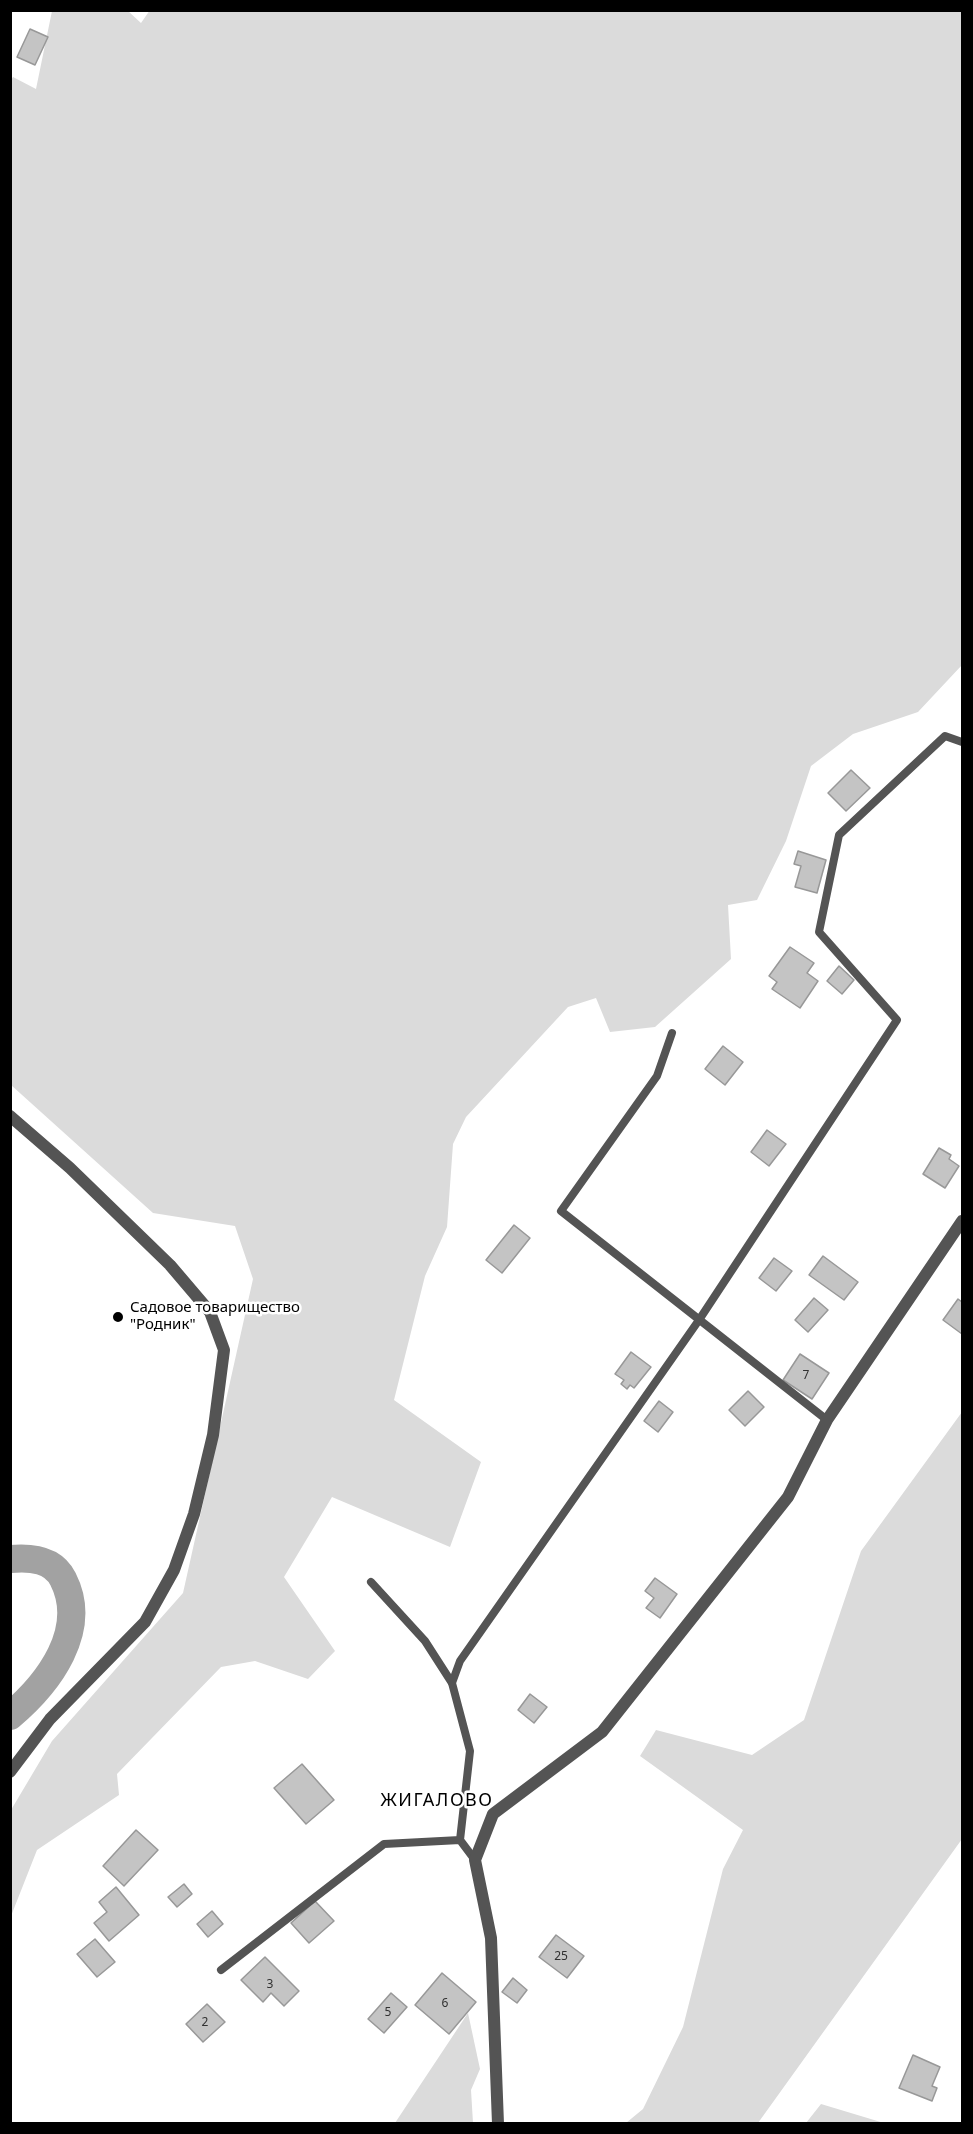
<!DOCTYPE html>
<meta charset="utf-8">
<style>
body{margin:0}
#map{position:relative;width:973px;height:2134px;overflow:hidden;background:#fff;font-family:"Noto Sans",sans-serif}
canvas{display:block}
.frame{position:absolute;inset:0;border:12px solid #000;pointer-events:none}
</style>
<div id="map">
<canvas width="973" height="2134"></canvas>
<div class="frame"></div>
</div>
<script>
const ctx = document.querySelector('canvas').getContext('2d');
ctx.lineJoin = 'round';
function fill(path, color) { ctx.fillStyle = color; ctx.fill(path, 'evenodd'); }
function trace(path, color, width, dash) { ctx.strokeStyle = color; ctx.lineWidth = width; ctx.lineCap = dash ? 'butt' : 'round'; ctx.setLineDash(dash || []); ctx.stroke(path); }
function write(font, color, halo, rows, align = 'center') {
  ctx.font = font + ' "Noto Sans",sans-serif'; ctx.lineWidth = 5; ctx.setLineDash([]); ctx.textBaseline = 'middle'; ctx.strokeStyle = halo; ctx.fillStyle = color; for (const [text, x, y, turn = 0] of rows) {
    ctx.save(); ctx.translate(x, y); ctx.rotate((+turn || 0) * Math.PI / 180); ctx.textAlign = isNaN(turn) ? turn : align; if (halo) ctx.strokeText(text, 0, 0); ctx.fillText(text, 0, 0); ctx.restore();
  }
}
fill(new Path2D(`
 M150,10L962,11V665L918,712L853,734L811,766L786,841L757,900L728,905L731,959L655,1027L610,1032L596,998L568,1007L466,1117L453,1144L447,1227L425,1276L394,1400L481,1462L450,1547L332,1497L284,1577L335,1651L308,1679L255,1661L221,1667L117,1774L119,1795L37,1850L11,1916V1810L52,1741L183,1593L253,1279L235,1226L153,1213L11,1085V80L13,77L36,89L52,11H128L141,23Z
 M962,1412V1839L758,2123H626L643,2109L683,2027L723,1869L743,1830L640,1756L656,1730L752,1755L804,1720L861,1551Z
 M468,2013L480,2069L471,2090L473,2123H395Z
 M821,2104L884,2123H806Z`), '#dbdbdb');
trace(new Path2D(`
 M10,1559C31,1557 53,1559 63,1579C89,1630 49,1683 10,1716`), '#a2a2a2', 28);
const building = new Path2D(`
 M30,29L48,37L35,65L17,57Z
 M851,770L870,788L846,811L828,793Z
 M798,851L826,860L817,893L795,887L801,866L794,864Z
 M790,947L814,963L807,973L818,981L800,1008L772,989L777,982L769,976Z
 M839,966L854,980L842,994L827,981Z
 M723,1046L743,1062L725,1085L705,1069Z
 M767,1130L786,1144L769,1166L751,1152Z
 M939,1148L951,1155L949,1159L959,1166L945,1188L923,1174Z
 M514,1225L530,1238L502,1273L486,1260Z
 M823,1256L858,1282L844,1300L809,1275Z
 M774,1258L792,1271L776,1291L759,1278Z
 M814,1298L828,1310L808,1332L795,1320Z
 M958,1299L962,1302V1334L943,1320Z
 M631,1352L651,1367L634,1388L630,1385L627,1389L621,1384L624,1380L615,1374Z
 M800,1354L829,1373L812,1399L783,1380Z
 M748,1391L764,1407L745,1426L729,1410Z
 M659,1401L673,1412L658,1432L644,1421Z
 M655,1578L677,1594L660,1618L646,1608L654,1598L645,1591Z
 M530,1694L547,1707L534,1723L518,1710Z
 M302,1764L334,1800L306,1824L274,1788Z
 M136,1830L158,1850L124,1886L103,1866Z
 M184,1884L192,1894L177,1907L168,1897Z
 M116,1887L139,1915L109,1941L94,1923L107,1912L99,1902Z
 M315,1901L334,1921L309,1943L291,1923Z
 M212,1911L223,1924L208,1937L197,1924Z
 M556,1935L584,1956L567,1978L539,1957Z
 M95,1939L115,1962L97,1977L77,1954Z
 M265,1957L299,1991L284,2006L271,1993L263,2002L241,1980Z
 M442,1973L476,2002L449,2034L415,2005Z
 M513,1978L527,1990L517,2003L502,1992Z
 M391,1993L407,2007L384,2033L368,2019Z
 M207,2004L225,2022L203,2042L186,2024Z
 M913,2055L940,2067L932,2086L937,2088L932,2101L899,2088Z`);
fill(building, '#c4c4c4');
trace(building, '#989898', 1.5);
trace(new Path2D(`
 M672,1033L657,1076L561,1211L827,1420
 M371,1582L425,1641L452,1683L470,1751L460,1840L475,1860
 M452,1683L460,1661L699,1320L897,1020L819,932L839,835L945,736L962,742
 M221,1970L384,1844L460,1840`), '#545454', 8);
trace(new Path2D(`
 M10,1116L70,1168L170,1265L210,1312L224,1350L213,1435L194,1514L174,1570L145,1622L50,1719L10,1772
 M498,2124L491,1938L475,1860L493,1814L602,1732L788,1497L827,1420L962,1221`), '#545454', 12);
for (const [x, y, r, color] of [
 [118,1317,6,"#000"]
]) { const dot = new Path2D(); dot.arc(x, y, r, 0, 2 * Math.PI); ctx.fillStyle = color; ctx.fill(dot); trace(dot, '#fff', 2); }
write('12px', '#313131', null, [
 ["7",806,1376],
 ["25",561,1957],
 ["3",270,1985],
 ["6",445,2004],
 ["5",388,2013],
 ["2",205,2023]
]);
write('15px', '#000', '#fff', [
 ["Садовое товарищество",130,1308],
 ["\"Родник\"",130,1325]
], 'left');
ctx.letterSpacing = '1.5px';
write('18px', '#000', '#fff', [
 ["ЖИГАЛОВО",437,1801]
]);
ctx.letterSpacing = '0px';
</script>
